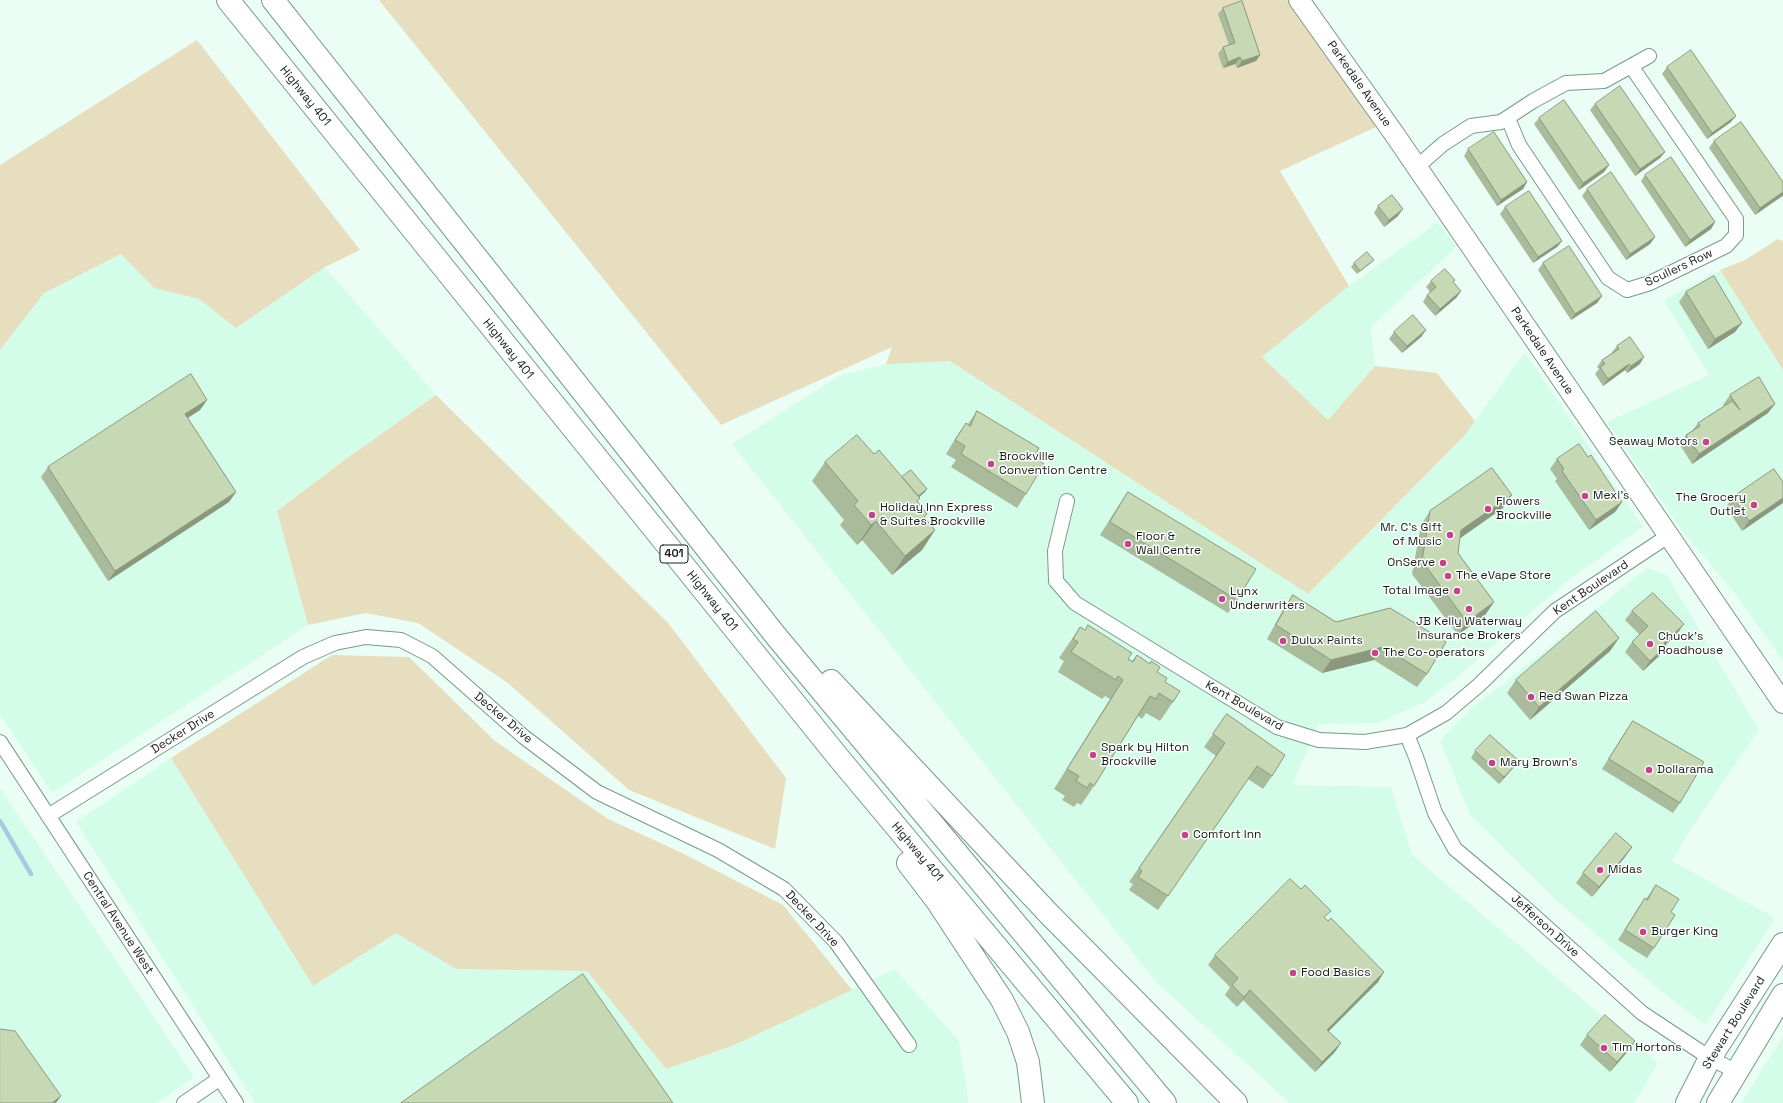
<!DOCTYPE html>
<style>
body{margin:0}
canvas{display:block;background:#ebfef5}
</style>
<canvas width="1783" height="1103"></canvas>
<script>
const ctx = document.querySelector('canvas').getContext('2d');
ctx.lineJoin = 'round';
function fill(path, color) { ctx.fillStyle = color; ctx.fill(path, 'evenodd'); }
function trace(path, color, width, dash) { ctx.strokeStyle = color; ctx.lineWidth = width; ctx.lineCap = dash ? 'butt' : 'round'; ctx.setLineDash(dash || []); ctx.stroke(path); }
function write(font, color, halo, rows, align = 'center') {
  ctx.font = font + ' "Space Grotesk",sans-serif'; ctx.lineWidth = 3; ctx.setLineDash([]); ctx.textBaseline = 'middle'; ctx.strokeStyle = halo; ctx.fillStyle = color; for (const [text, x, y, turn = 0] of rows) {
    ctx.save(); ctx.translate(x, y); ctx.rotate((+turn || 0) * Math.PI / 180); ctx.textAlign = isNaN(turn) ? turn : align; if (halo) ctx.strokeText(text, 0, 0); ctx.fillText(text, 0, 0); ctx.restore();
  }
}
fill(new Path2D(`
 M1438,222L1456,247L1371,327L1375,366L1328,420L1262,357L1349,286Z
 M121,254L154,288L199,299L236,328L325,267L436,395L346,459L277,511L308,625L52,793L0,714V350L43,293Z
 M1720,270L1783,370V661L1737,596L1683,532L1607,422L1709,375L1664,300Z
 M1525,352L1643,527L1566,582L1461,674L1425,702L1378,723L1319,724L1292,785L1391,787L1412,855L1658,1063L1634,1103H1290L1156,982L732,444L839,376L886,364L950,361L1308,594L1465,435Z
 M1647,568L1667,575L1759,730L1691,829L1672,861L1775,918L1706,1025L1662,992L1554,898L1470,815L1440,740L1476,704L1500,687Z
 M171,758L313,986L396,932L456,969L587,971L666,1069L732,1046L895,969L959,1041L969,1103H255L76,822Z
 M0,788L194,1077L157,1103H0Z
 M1783,1037V1103H1742L1762,1069Z`), '#d4fde9');
fill(new Path2D(`
 M379,0H1287L1339,67L1376,127L1280,171L1349,286L1262,357L1328,420L1375,366L1437,373L1475,421L1465,435L1308,594L950,361L886,364L892,347L721,425Z
 M197,40L360,250L325,267L236,328L199,299L154,288L121,254L44,293L0,350V165Z
 M1778,239L1783,241V370L1720,270L1745,260Z
 M436,395L668,623L786,778L775,849L629,790L508,683L418,623L366,613L308,625L277,511L346,459Z
 M332,655L409,657L495,741L608,819L678,851L783,905L852,990L732,1046L666,1069L587,971L456,969L396,933L313,986L171,758Z`), '#e6debe');
trace(new Path2D(`
 M0,821L31,874`), '#a5cce4', 4.5);
const street = new Path2D(`
 M1508,118L1519,145L1608,278L1627,290L1650,283L1726,246L1736,235V219L1631,66
 M1417,167L1443,144L1471,126L1501,122L1533,101L1566,83L1604,81L1649,56
 M1067,501L1055,551L1056,581L1075,603L1277,727L1319,740L1365,742L1407,735L1446,713L1479,685L1555,611L1668,536
 M1407,735L1416,757L1435,813L1455,849L1523,906L1642,1013L1710,1058L1737,1072
 M0,742L236,1103
 M48,816L303,657L335,643L366,637L401,640L432,656L524,737L597,792L718,850L784,889L836,942L909,1045
 M184,1103L219,1079`);
const secondary = new Path2D(`
 M1299,0L1395,135L1783,703`);
const primary = new Path2D(`
 M1687,1103L1710,1058L1783,944
 M1718,1103L1783,995`);
const highway = new Path2D(`
 M228,0L838,757L1127,1103
 M273,0L776,636L1165,1103
 M831,681L1049,914L1236,1103
 M908,863L937,901L1002,1000L1018,1032L1028,1062L1033,1103`);
trace(street, '#7a988a', 16);
trace(secondary, '#7a988a', 22);
trace(primary, '#7a988a', 24);
trace(highway, '#7a988a', 24);
trace(street, '#fff', 14);
trace(secondary, '#fff', 20);
trace(primary, '#fff', 22);
trace(highway, '#fff', 22);
fill(new Path2D(`
 M1223,8L1260,55L1256,61L1237,68L1235,64L1223,68L1218,54L1223,47L1229,45L1218,14Z
 M1667,67L1731,122L1707,139L1662,74Z
 M1595,104L1665,152L1660,158L1635,176L1590,110Z
 M1539,118L1609,165L1604,172L1579,190L1534,124Z
 M1714,141L1783,182V196L1755,215L1709,148Z
 M1468,149L1527,182L1523,189L1497,206L1464,156Z
 M1645,175L1715,222L1711,229L1685,247L1641,181Z
 M1587,189L1655,237L1650,244L1626,260L1582,196Z
 M1378,206L1398,216L1384,227L1374,213Z
 M1505,207L1562,241L1557,247L1533,263L1500,214Z
 M1354,263H1371L1357,274L1351,267Z
 M1543,263L1602,296L1597,303L1571,320L1538,270Z
 M1431,281L1453,282L1461,291L1456,298L1435,316L1423,302L1427,295L1430,292L1426,287Z
 M1686,292L1735,332L1708,349L1679,302Z
 M1426,330L1421,337L1402,353L1389,339L1394,332Z
 M1617,346L1640,364L1627,373L1625,370L1603,386L1595,374L1599,369L1597,367L1602,360L1612,353V352Z
 M1730,395L1768,413L1692,464L1680,445L1686,435L1692,431L1698,423L1724,406L1723,405Z
 M207,400L200,410L188,418L236,492L229,502L108,581L41,477L48,467Z
 M977,411L1034,457L1026,494L1017,508L951,467L956,460L946,454L957,436L966,423L968,424Z
 M1588,457L1622,502L1615,512L1589,530L1555,481L1557,479L1550,469L1557,459Z
 M825,462L902,477L925,492L919,497L918,502L927,514L924,518L935,530L922,550L892,575L862,540L857,545L840,525L844,520L812,481Z
 M1783,482L1742,531L1726,507L1733,497Z
 M1128,492L1237,600L1228,613L1100,535L1119,505Z
 M1503,508L1460,538L1458,553L1494,602L1485,615L1458,635L1412,574L1421,525L1430,511Z
 M1293,595L1336,622L1390,608L1427,674L1417,687L1374,660L1322,673L1267,639L1284,608Z
 M1632,611L1677,634L1665,645L1666,646L1659,656L1643,671L1625,652L1632,642L1640,635L1625,620Z
 M1080,627L1132,661L1137,655L1157,672L1165,682L1173,702L1160,721L1146,713L1142,719L1138,716L1094,786L1081,805L1077,803L1074,807L1062,800L1065,796L1054,789L1110,699L1105,696L1102,699L1058,672L1064,661L1059,658Z
 M1619,638L1610,651L1530,720L1507,693L1516,680Z
 M1227,714L1272,776L1263,789L1248,779L1158,910L1129,890L1133,884L1129,882L1216,756L1204,747Z
 M1633,721L1680,803L1673,813L1602,769L1626,731Z
 M1475,751L1514,767L1499,784L1471,758Z
 M1632,847L1625,857L1592,897L1576,883L1583,873Z
 M1656,885L1671,912L1654,948L1647,958L1618,940L1638,908L1645,898L1646,899Z
 M1325,919L1384,972L1378,982L1328,1031L1341,1043L1334,1053L1315,1072L1243,1000L1237,1007L1225,995L1230,987L1208,965L1215,955Z
 M1587,1035L1628,1051L1610,1072L1580,1045Z`), '#aabb9b');
fill(new Path2D(`
 M1260,55L1256,61L1237,68L1242,61Z
 M1240,57L1235,64L1223,68L1228,62Z
 M1736,116L1731,122L1707,139L1712,133Z
 M1665,152L1660,158L1635,176L1640,169Z
 M1609,165L1604,172L1579,190L1583,183Z
 M1527,182L1523,189L1497,206L1501,200Z
 M1783,192V195L1755,215L1760,208Z
 M1403,209L1398,216L1384,227L1389,220Z
 M1715,222L1711,229L1685,247L1690,240Z
 M1655,237L1650,244L1626,260L1630,254Z
 M1562,241L1557,247L1533,263L1538,257Z
 M1461,291L1456,298L1435,316L1440,309Z
 M1602,296L1597,303L1571,320L1575,314Z
 M1742,323L1735,332L1708,349L1715,339Z
 M1426,330L1421,337L1402,353L1407,346Z
 M1644,357L1640,364L1627,373L1631,366Z
 M1629,364L1625,370L1603,386L1608,379Z
 M207,400L200,410L178,424L185,414Z
 M1775,404L1768,413L1692,464L1699,454Z
 M927,489L925,492L902,512L904,509Z
 M236,492L229,502L108,581L115,571Z
 M1512,495L1503,508L1452,544L1461,530Z
 M1783,498V503L1742,531L1749,521Z
 M1622,502L1615,512L1589,530L1596,520Z
 M876,521L862,540L857,545L871,525Z
 M935,530L922,550L892,575L905,556Z
 M1494,602L1485,615L1458,635L1467,622Z
 M1684,624L1677,634L1657,653L1664,643Z
 M1619,638L1610,651L1530,720L1539,707Z
 M1666,646L1659,656L1643,671L1650,661Z
 M1383,647L1374,660L1322,673L1331,660Z
 M1519,761L1514,767L1499,784L1504,777Z
 M1632,847L1625,857L1592,897L1599,887Z
 M1384,972L1378,982L1320,1040L1327,1030Z
 M1250,990L1243,1000L1237,1007L1244,997Z
 M1635,1041L1628,1051L1610,1072L1617,1062Z
 M1341,1043L1334,1053L1315,1072L1322,1062Z
 M61,1096L56,1103H52Z`), '#8b987e');
const building = new Path2D(`
 M1242,1L1260,55L1242,61L1240,57L1228,62L1223,47L1235,43L1223,8Z
 M1691,50L1736,116L1712,133L1667,67Z
 M1620,86L1665,152L1640,169L1595,104Z
 M1564,100L1609,165L1583,183L1539,118Z
 M1741,122L1783,182V192L1760,208L1714,141Z
 M1494,132L1527,182L1501,200L1468,149Z
 M1671,157L1715,222L1690,240L1645,175Z
 M1611,172L1655,237L1630,254L1587,189Z
 M1529,191L1562,241L1538,257L1505,207Z
 M1392,195L1403,209L1389,220L1378,206Z
 M1569,246L1602,296L1575,314L1543,263Z
 M1367,252L1374,260L1360,271L1354,263Z
 M1445,269L1455,280L1453,282L1461,291L1440,309L1427,295L1436,287L1431,281Z
 M1714,276L1742,323L1715,339L1686,292Z
 M1413,315L1426,330L1407,346L1394,332Z
 M1630,337L1644,357L1631,366L1629,364L1608,379L1600,367L1605,364L1602,360L1619,349L1617,346Z
 M191,374L207,400L185,414L236,492L115,571L48,467Z
 M1759,377L1775,404L1699,454L1686,435L1700,426L1698,423L1732,401L1740,410L1730,395Z
 M977,411L1039,448L1034,457L1044,464L1026,494L961,454L965,446L955,440L966,423L970,426Z
 M857,435L874,454L879,450L920,498L917,501L927,514L924,517L935,530L905,556L876,521L871,525L854,505L858,501L825,462Z
 M1579,444L1588,457L1591,455L1622,502L1596,520L1562,471L1564,469L1557,459Z
 M1492,468L1512,495L1461,530L1458,553L1494,602L1467,622L1422,561L1430,511Z
 M1774,469L1783,482V498L1749,521L1733,497Z
 M911,470L927,489L918,496L902,477Z
 M1128,492L1256,569L1237,600L1110,522Z
 M1653,593L1684,624L1664,643L1666,646L1650,661L1632,642L1648,626L1632,611Z
 M1293,595L1336,622L1390,608L1446,642L1427,674L1383,647L1331,660L1276,625Z
 M1596,611L1619,638L1539,707L1516,680Z
 M1088,625L1132,653L1128,659L1133,662L1137,655L1150,664L1151,661L1160,667L1157,672L1167,678L1165,682L1180,691L1173,702L1159,693L1156,699L1150,696L1094,786L1090,783L1087,788L1076,781L1079,776L1067,769L1123,680L1118,676L1116,680L1071,652L1078,642L1073,639L1080,627L1085,630Z
 M1227,714L1285,755L1272,776L1257,766L1168,896L1138,877L1142,871L1139,868L1225,743L1213,734Z
 M1633,721L1704,762L1680,803L1609,759Z
 M1490,735L1519,761L1504,777L1475,751Z
 M1616,833L1632,847L1599,887L1583,873Z
 M1290,879L1301,889L1305,885L1331,911L1324,917L1328,921L1331,918L1384,972L1327,1030L1341,1043L1322,1062L1250,990L1244,997L1232,985L1238,978L1215,955Z
 M1656,885L1679,899L1671,912L1675,915L1654,948L1625,930L1645,898L1647,900Z
 M583,974L673,1103H401Z
 M1605,1015L1635,1041L1617,1062L1587,1035Z
 M0,1029L15,1031L61,1096L52,1103H0Z`);
fill(building, '#c6d9b4');
trace(building, '#8b987e', 1);
for (const [x, y, r, color] of [
 [1706,442,4,"#c5438a"],
 [991,464,4,"#c5438a"],
 [1585,496,4,"#c5438a"],
 [1754,505,4,"#c5438a"],
 [1488,509,4,"#c5438a"],
 [872,515,4,"#c5438a"],
 [1450,535,4,"#c5438a"],
 [1128,544,4,"#c5438a"],
 [1443,563,4,"#c5438a"],
 [1448,576,4,"#c5438a"],
 [1457,591,4,"#c5438a"],
 [1222,599,4,"#c5438a"],
 [1469,609,4,"#c5438a"],
 [1283,641,4,"#c5438a"],
 [1650,644,4,"#c5438a"],
 [1375,653,4,"#c5438a"],
 [1531,697,4,"#c5438a"],
 [1093,755,4,"#c5438a"],
 [1492,763,4,"#c5438a"],
 [1649,770,4,"#c5438a"],
 [1185,835,4,"#c5438a"],
 [1600,870,4,"#c5438a"],
 [1643,932,4,"#c5438a"],
 [1293,973,4,"#c5438a"],
 [1604,1048,4,"#c5438a"]
]) { const dot = new Path2D(); dot.arc(x, y, r, 0, 2 * Math.PI); ctx.fillStyle = color; ctx.fill(dot); trace(dot, '#fff', 1.5); }
for (const [x, y, w] of [
 [674,554,28]
]) { const box = new Path2D(); box.roundRect(x - w / 2, y - 9, w, 18, 3); ctx.fillStyle = '#fff'; ctx.fill(box); trace(box, '#131f19', 1); }
write('bold 11px', '#131f19', null, [
 ["401",674,554]
]);
write('12px', '#131f19', '#fff', [
 ["Parkedale Avenue",1359,84,55],
 ["Highway 401",305,96,51],
 ["Scullers Row",1679,268,-25],
 ["Highway 401",508,349,51],
 ["Parkedale Avenue",1542,351,56],
 ["Kent Boulevard",1591,588,-34],
 ["Highway 401",712,601,51],
 ["Kent Boulevard",1244,706,30],
 ["Decker Drive",503,718,40],
 ["Decker Drive",183,732,-32],
 ["Highway 401",917,852,50],
 ["Decker Drive",812,919,47],
 ["Central Avenue West",118,923,57],
 ["Jefferson Drive",1545,926,42],
 ["Stewart Boulevard",1734,1023,-58]
]);
write('12px', '#131f19', '#fff', [
 ["Seaway Motors",1698,442,"right"],
 ["Brockville",999,457],
 ["Convention Centre",999,471],
 ["Mexi's",1593,496],
 ["The Grocery",1746,498,"right"],
 ["Outlet",1746,512,"right"],
 ["Flowers",1496,502],
 ["Brockville",1496,516],
 ["Holiday Inn Express",880,508],
 ["& Suites Brockville",880,522],
 ["Mr. C's Gift",1442,528,"right"],
 ["of Music",1442,542,"right"],
 ["Floor &",1136,537],
 ["Wall Centre",1136,551],
 ["OnServe",1435,563,"right"],
 ["The eVape Store",1456,576],
 ["Total Image",1449,591,"right"],
 ["Lynx",1230,592],
 ["Underwriters",1230,606],
 ["JB Kelly Waterway",1469,622,"center"],
 ["Insurance Brokers",1469,636,"center"],
 ["Chuck's",1658,637],
 ["Roadhouse",1658,651],
 ["Dulux Paints",1291,641],
 ["The Co-operators",1383,653],
 ["Red Swan Pizza",1539,697],
 ["Spark by Hilton",1101,748],
 ["Brockville",1101,762],
 ["Mary Brown's",1500,763],
 ["Dollarama",1657,770],
 ["Comfort Inn",1193,835],
 ["Midas",1608,870],
 ["Burger King",1651,932],
 ["Food Basics",1301,973],
 ["Tim Hortons",1612,1048]
], 'left');
</script>
